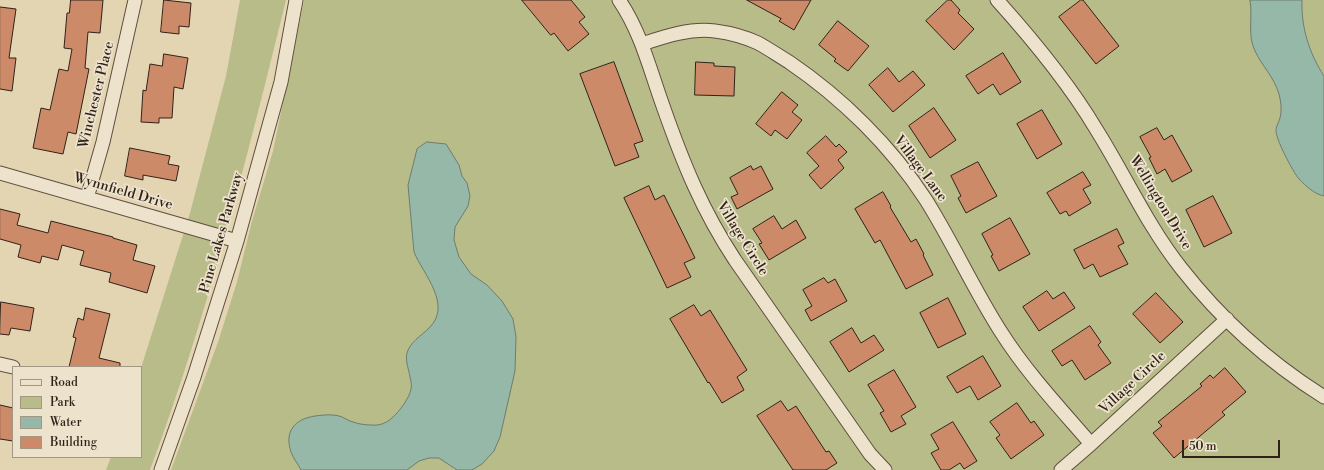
<!DOCTYPE html>
<style>
body{margin:0}
#map{position:relative;width:1324px;height:470px;overflow:hidden;background:#e3d4b2;font-family:"Libre Bodoni",serif}
canvas{display:block}
.legend{position:absolute;left:12px;top:366px;width:130px;height:92px;box-sizing:border-box;background:#ede3cd;border:1px solid #a29685;margin:0;padding:5px 7px;list-style:none;font-size:12px;color:#312219}
.legend li{display:flex;align-items:center;gap:8px;height:20px}
.legend b{width:20px;border:1px solid #a29685}
.scale{position:absolute;left:1182px;top:440px;width:98px;height:18px;box-sizing:border-box;border:2px solid #312219;border-top:0;padding-left:5px;font-size:12px;line-height:14px;white-space:nowrap;color:#312219;-webkit-text-stroke:3px #ede3cd;paint-order:stroke}
</style>
<div id="map">
<canvas width="1324" height="470"></canvas>
<ul class="legend">
<li><b style="height:5px;background:#ede3cd"></b>Road</li>
<li><b style="height:11px;background:#b8bc89"></b>Park</li>
<li><b style="height:11px;background:#96b8a8"></b>Water</li>
<li><b style="height:11px;background:#cc8a69"></b>Building</li>
</ul>
<div class="scale">50 m</div>
</div>
<script>
const ctx = document.querySelector('canvas').getContext('2d');
ctx.lineJoin = 'round';
function fill(path, color) { ctx.fillStyle = color; ctx.fill(path, 'evenodd'); }
function trace(path, color, width, dash) { ctx.strokeStyle = color; ctx.lineWidth = width; ctx.lineCap = dash ? 'butt' : 'round'; ctx.setLineDash(dash || []); ctx.stroke(path); }
function write(font, color, halo, rows, align = 'center') {
  ctx.font = font + ' "Libre Bodoni",serif'; ctx.lineWidth = 3.5; ctx.setLineDash([]); ctx.textBaseline = 'middle'; ctx.strokeStyle = halo; ctx.fillStyle = color; for (const [text, x, y, turn = 0] of rows) {
    ctx.save(); ctx.translate(x, y); ctx.rotate((+turn || 0) * Math.PI / 180); ctx.textAlign = isNaN(turn) ? turn : align; if (halo) ctx.strokeText(text, 0, 0); ctx.fillText(text, 0, 0); ctx.restore();
  }
}
fill(new Path2D(`
 M240,0H286C247,158 207,317 150,470H106L111,457H141V368L190,213L226,76Z
 M304,0H1324V470H171L218,342L237,282L252,221L273,151Z`), '#b8bc89');
const water = new Path2D(`
 M1250,0H1302C1301,27 1309,53 1324,76V196C1314,194 1306,186 1299,179C1293,172 1275,138 1276,130C1276,126 1279,122 1280,118C1282,110 1281,102 1279,94C1274,77 1262,66 1255,51C1247,35 1253,17 1250,0Z
 M427,142L446,144L459,165L462,176L467,183L470,196L468,206L455,227L454,240L459,257L471,274L487,285L502,301L513,319L516,337L515,371L500,437L494,451L482,464L472,470H457L439,458H429L419,461L407,470H301C298,464 293,458 291,452C284,431 295,419 315,416C323,415 331,414 339,416C344,417 348,421 353,422C358,424 366,425 371,425C379,426 387,423 393,417C399,412 410,397 411,389C412,386 411,381 410,377C409,370 405,361 407,353C410,342 421,336 429,328C453,305 423,274 414,252L408,185L417,149Z`);
fill(water, '#96b8a8');
trace(water, '#6e7c6f', 1);
const building = new Path2D(`
 M71,0H103L100,33L88,32L85,68L89,69L76,134L68,132L63,154L33,148L41,108L50,110L59,69L68,71L72,49L64,48L67,13H69Z
 M164,0L191,3L189,27L179,26V34L161,32Z
 M522,0H571L585,17L579,22L589,34L568,51L554,33L551,35Z
 M747,0H811L794,30L779,21L781,19Z
 M948,0H951L960,10L958,13L974,29L954,50L926,21Z
 M1081,0H1083L1119,46L1096,64L1059,17Z
 M0,7L16,9L9,58H16L12,91L0,89Z
 M838,21L869,46L848,71L834,61L836,59L819,45Z
 M1003,53L1021,82L1000,95L993,84L978,94L966,76Z
 M164,54L188,58L183,89L174,87L172,118H159V123L141,122L143,90L146,91L150,64L162,66Z
 M614,62L643,141L634,144L639,157L615,166L580,74Z
 M696,62L714,63V66L735,67L734,96L695,95Z
 M888,68L899,82L913,71L925,85L893,112L869,85Z
 M782,92L798,105L792,112L802,120L787,139L775,130L771,136L756,124Z
 M934,108L956,140L930,158L909,126Z
 M1042,110L1062,144L1037,159L1017,124Z
 M1157,128L1164,140L1172,135L1192,171L1172,182L1165,169L1157,174L1149,158L1151,157L1140,137Z
 M826,136L836,147L839,144L847,152L838,160L844,168L821,189L809,175L819,166L807,153Z
 M130,148L170,156L168,164L179,166L176,181L143,175V180L125,176Z
 M978,162L997,196L966,213L958,198L961,196L951,176Z
 M751,166L753,170L761,166L773,189L737,209L731,197L738,194L730,178Z
 M1083,172L1091,185L1083,189L1091,203L1069,216L1066,211L1060,214L1047,193Z
 M649,186L655,200L664,195L695,258L684,263L691,277L667,288L624,198Z
 M883,192L891,206L890,207L911,242L916,239L924,254L923,255L933,275L906,289L880,240L875,243L855,209Z
 M1213,196L1232,233L1204,247L1186,210Z
 M0,209L20,214L17,225L48,233L51,221L113,237V238L137,245L133,260L155,266L147,293L109,282L111,273L80,265L84,251L62,245L58,260L42,256L40,263L18,257L21,245L0,239Z
 M774,216L782,229L796,220L806,238L769,260L759,244L762,243L753,229Z
 M1010,218L1030,254L999,271L991,256L993,255L982,234Z
 M1117,229L1124,243L1118,246L1128,264L1100,277L1093,264L1084,269L1074,250Z
 M824,278L828,283L835,279L847,301L811,321L805,310L812,306L803,290Z
 M1047,291L1053,299L1064,292L1075,308L1039,331L1023,307Z
 M1156,293L1183,322L1160,343L1133,314Z
 M948,298L966,334L938,348L920,313Z
 M1,302L34,308L30,331L11,328L9,335L0,334Z
 M694,305L701,316L710,310L747,370L737,377L744,390L722,403L709,382L708,383L670,319Z
 M86,308L110,314L99,358L120,363V367H69L76,338L73,337L78,318L83,320Z
 M1090,326L1101,342L1098,345L1111,363L1085,380L1072,360L1062,366L1052,351Z
 M852,328L861,343L874,335L884,350L849,372L830,342Z
 M983,356L1001,386L978,400L970,386L957,393L947,377Z
 M1225,368L1246,392L1222,412L1225,415L1174,458L1153,433L1162,426L1158,422L1202,386L1200,384L1210,375L1213,378Z
 M894,370L916,407L901,416L906,424L891,432L880,413L884,411L868,385Z
 M781,401L788,411L796,406L826,452L829,451L837,463L826,470H793L757,416Z
 M1017,403L1031,423L1034,421L1044,435L1011,459L996,438L1000,435L990,422Z
 M0,405L13,408V441L0,439Z
 M953,422L977,461L964,469L960,463L949,470H941L931,453L939,449L931,435Z`);
fill(building, '#cc8a69');
trace(building, '#312219', 1);
const minor = new Path2D(`
 M619,0C641,32 650,70 663,106C683,163 702,210 735,260L870,454L885,470
 M997,0C1033,40 1068,82 1096,129C1125,175 1147,225 1181,268C1220,318 1270,363 1324,397
 M642,44C666,36 690,28 715,31C730,33 745,37 758,43C769,49 779,56 789,62C842,98 891,146 926,200C953,243 974,290 1001,332C1027,373 1060,408 1091,444
 M0,173L237,241
 M87,198L103,142L135,0
 M0,364L13,367
 M161,470L194,377L237,241L281,82L296,0
 M1061,470L1091,444L1227,319`);
trace(minor, '#5e4e3f', 15);
trace(minor, '#ede3cd', 13);
write('14px', '#312219', '#ede3cd', [
 ["Winchester Place",97,95,-76],
 ["Village Lane",920,169,53],
 ["Wynnfield Drive",123,192,16],
 ["Wellington Drive",1160,203,59],
 ["Pine Lakes Parkway",222,233,-74],
 ["Village Circle",742,239,58],
 ["Village Circle",1133,383,-43]
]);
</script>
